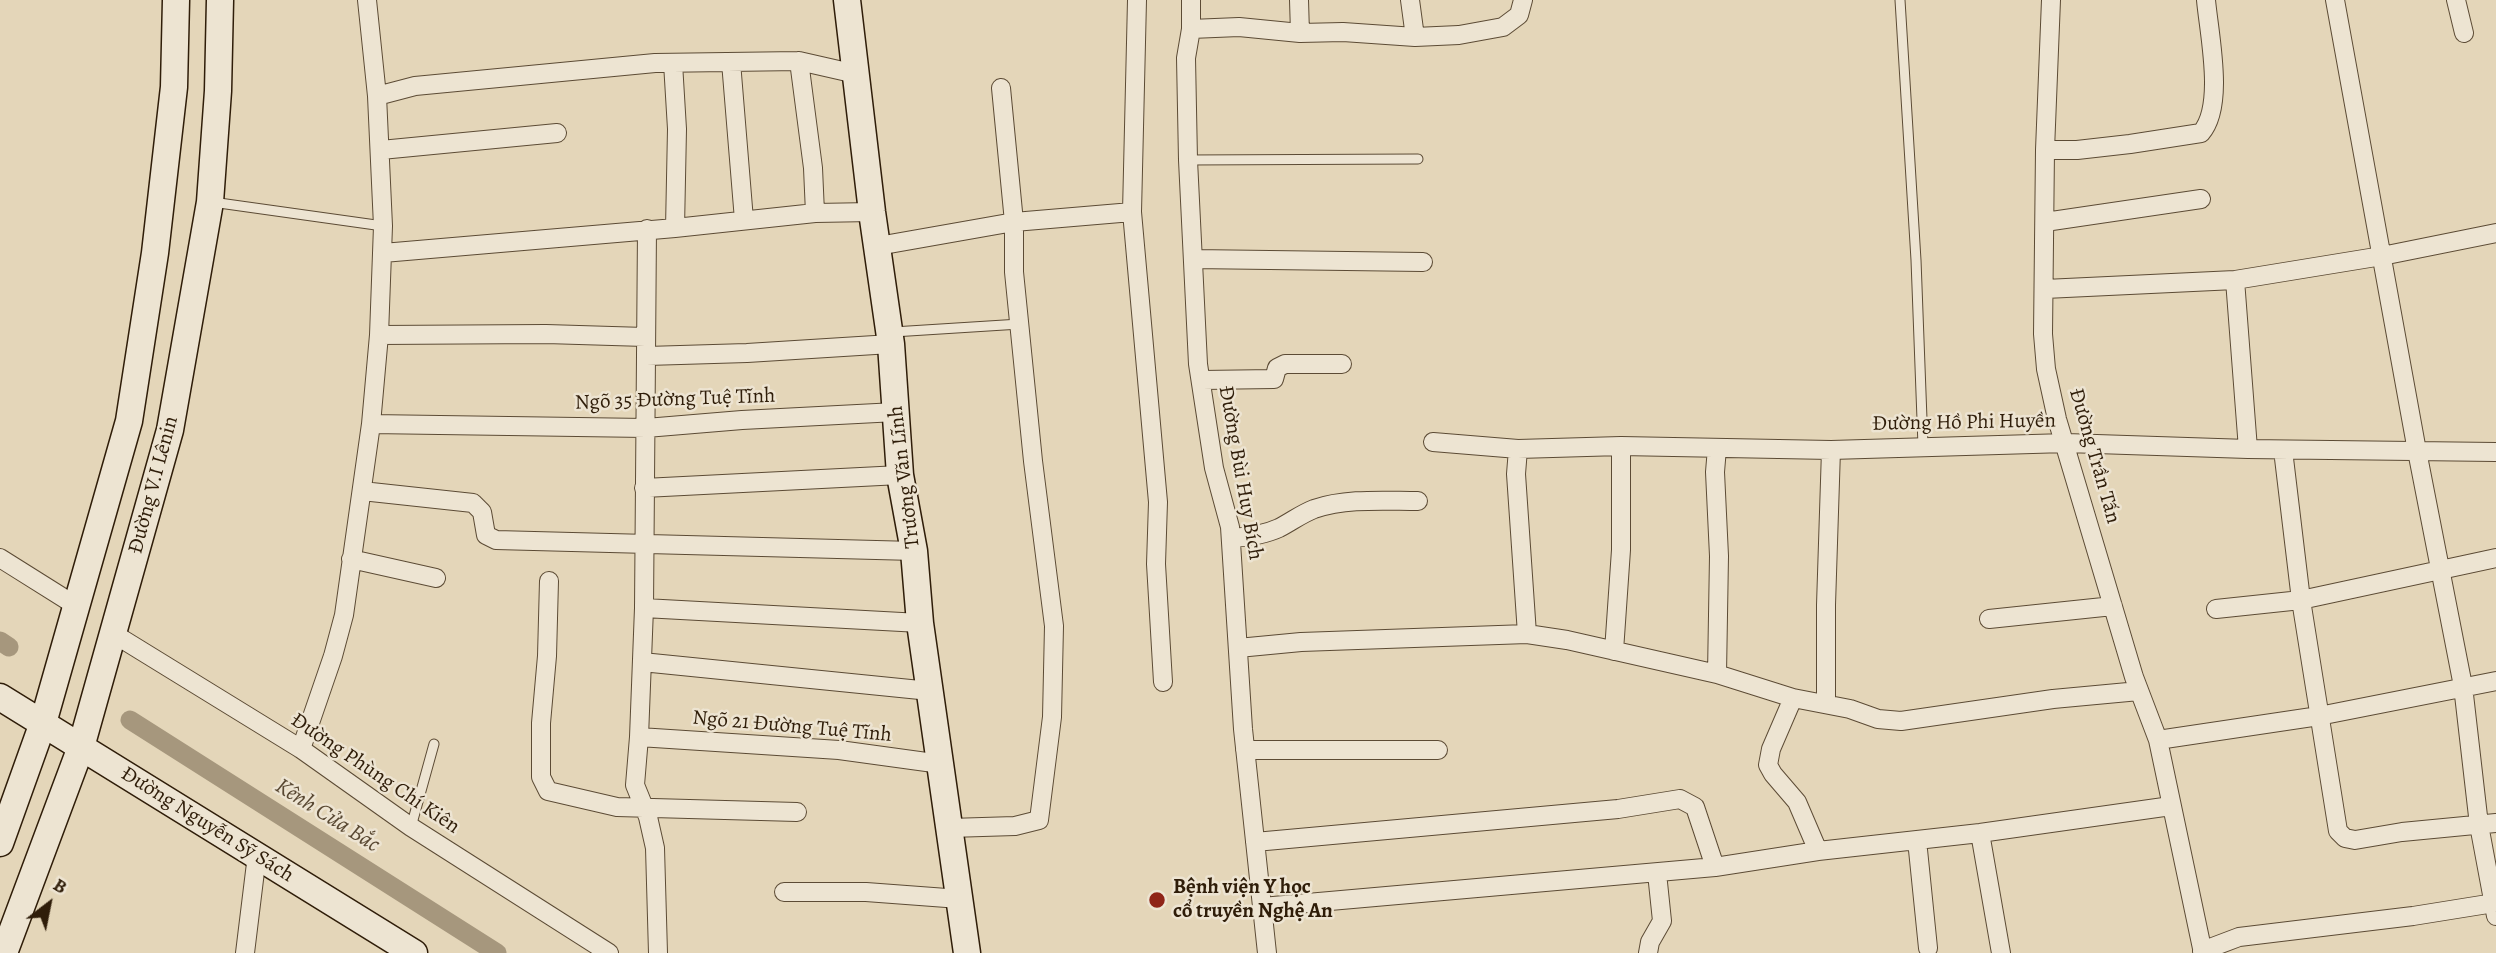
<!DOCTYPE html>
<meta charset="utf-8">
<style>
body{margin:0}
#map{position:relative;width:2496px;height:953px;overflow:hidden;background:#e4d6b9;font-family:Alegreya,serif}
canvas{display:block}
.north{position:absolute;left:14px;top:869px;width:70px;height:70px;-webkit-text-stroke:5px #ede4d2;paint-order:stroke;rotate:32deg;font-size:19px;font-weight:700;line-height:28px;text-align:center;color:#2f1d09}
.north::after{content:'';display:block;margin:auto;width:24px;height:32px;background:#2f1d09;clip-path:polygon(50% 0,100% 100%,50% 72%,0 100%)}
</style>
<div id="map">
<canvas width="2496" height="953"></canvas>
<div class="north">B</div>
</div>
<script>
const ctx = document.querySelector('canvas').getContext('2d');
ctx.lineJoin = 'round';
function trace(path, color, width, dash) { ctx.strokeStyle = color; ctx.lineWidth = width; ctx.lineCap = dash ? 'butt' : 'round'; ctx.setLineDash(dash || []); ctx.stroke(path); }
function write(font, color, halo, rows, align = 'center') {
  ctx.font = font + ' Alegreya,serif'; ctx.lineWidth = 5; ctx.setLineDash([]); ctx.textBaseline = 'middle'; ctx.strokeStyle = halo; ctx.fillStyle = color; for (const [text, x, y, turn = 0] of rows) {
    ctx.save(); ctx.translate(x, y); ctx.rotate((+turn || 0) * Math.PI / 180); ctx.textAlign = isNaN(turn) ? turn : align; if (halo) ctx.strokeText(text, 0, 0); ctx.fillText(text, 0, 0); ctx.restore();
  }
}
trace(new Path2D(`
 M0,641L9,647
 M130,720L497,953`), '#a6977d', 19);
const lane = new Path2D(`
 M1900,0L1916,260L1923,446
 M1188,160L1418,159
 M212,202L383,226
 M893,332L1020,324
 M411,827L434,744`);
const street = new Path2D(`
 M1137,0L1132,212L1158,502L1156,564L1163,682
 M1191,0V29L1186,58L1188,160L1198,364L1214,468L1230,527L1243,729L1267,953
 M1299,0L1300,33
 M1410,0L1415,37
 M2051,0L2045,150L2043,334L2046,369L2057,419L2134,677L2158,740L2203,953
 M2335,0L2417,451L2463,686L2479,825L2496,916
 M2456,0L2464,33
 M1191,29L1239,27L1300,33L1343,32L1415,37L1459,35L1503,27L1519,15L1523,0
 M799,61L813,168L815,213
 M731,62L744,220
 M673,63L677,129L675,228
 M377,96L415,86L655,63L799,61L856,74
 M381,150L557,133
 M2045,150H2077L2130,144L2201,133C2225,106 2209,34 2206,0
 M2045,222L2201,199
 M647,229L644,608L639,737L635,785L648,817L655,848L658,953
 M878,246L1014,222L1132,212
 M383,253L675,228L815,213L872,212
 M1193,259L1423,262
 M2235,280L2248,449
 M2045,289L2235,280L2382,256L2496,233
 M379,335L546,334L645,337
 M647,356L747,353L891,344
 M1202,380L1274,379L1277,368L1285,364H1342
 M371,424L646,428L742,420L896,412
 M1433,442L1518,449L1621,446L1831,450L2066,443L2248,449L2496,452
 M1717,448L1715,472L1719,556L1717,674
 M1518,449L1516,474L1527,634
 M2283,450L2301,600L2338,831L2345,838L2355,840L2402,832L2496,823
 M644,488L900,475
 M362,491L473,503L482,512L486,535L496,540L914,551
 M1231,538C1248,537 1264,535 1279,528C1291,522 1301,514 1314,509C1347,498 1383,501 1418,501
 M0,558L78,607
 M351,559L436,578
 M549,581L547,656L541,723V777L548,791L617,807L797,812
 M644,608L920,623
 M2216,609L2301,600L2496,558
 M1989,619L2113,606
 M114,634L301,749L411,827L609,953
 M1238,648L1301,642L1527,634L1567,640L1717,674L1793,698L1850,709L1878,719L1901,721L2053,699L2139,691
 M1614,651L1621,550V446
 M642,662L930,691
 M1793,698L1771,749L1768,765L1773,774L1797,802L1818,851
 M1826,704V605L1831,450
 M639,737L839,750L941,764
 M2158,740L2319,716L2496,681
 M301,749L333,656L344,615L371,424L379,335L383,226L377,96L367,0
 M1245,750H1438
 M950,828L1015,826L1039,820L1052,717L1054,626L1033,461L1014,272V222L1001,88
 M1980,833L2001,953
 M1917,840L1928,948
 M1255,842L1618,809L1680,799L1695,807L1715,867
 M784,892H866L960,899
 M1262,907L1715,867L1818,851L1980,833L2171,806
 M2202,951L2239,937L2413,916L2494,903
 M245,953L257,855
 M1648,953L1650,942L1662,921L1657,873`);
const secondary = new Path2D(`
 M847,0L872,212L891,344L900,475L914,551L920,623L967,953
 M0,697L414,953
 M0,843L43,723L129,421L155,253L174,87L176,0
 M4,953L81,747L170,430L210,202L218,91L220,0`);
trace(lane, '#5c4b35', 11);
trace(street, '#5c4b35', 20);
trace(secondary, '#2f1d09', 29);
trace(lane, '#ede4d2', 9);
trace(street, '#ede4d2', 18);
trace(secondary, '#ede4d2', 26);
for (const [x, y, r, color] of [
 [1157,900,9,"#8f2418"]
]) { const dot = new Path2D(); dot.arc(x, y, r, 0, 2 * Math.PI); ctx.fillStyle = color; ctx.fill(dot); trace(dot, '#ede4d2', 2.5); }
write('21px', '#2f1d09', '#ede4d2', [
 ["Ngõ 35 Đường Tuệ Tĩnh",675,400,-2],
 ["Đường Hồ Phi Huyền",1964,423,-1],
 ["Đường Trần Tấn",2094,456,74],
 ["Đường Bùi Huy Bích",1240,473,80],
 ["Trương Văn Lĩnh",905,477,-97],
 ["Đường V.I Lênin",154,485,-75],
 ["Ngõ 21 Đường Tuệ Tĩnh",792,727,5],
 ["Đường Phùng Chí Kiên",375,774,34],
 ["Đường Nguyễn Sỹ Sách",207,825,32]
]);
write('bold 21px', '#2f1d09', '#ede4d2', [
 ["Bệnh viện Y học",1173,888],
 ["cổ truyền Nghệ An",1173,912]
], 'left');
write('italic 23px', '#594832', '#ede4d2', [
 ["Kênh Cửa Bắc",327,816,32]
]);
</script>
